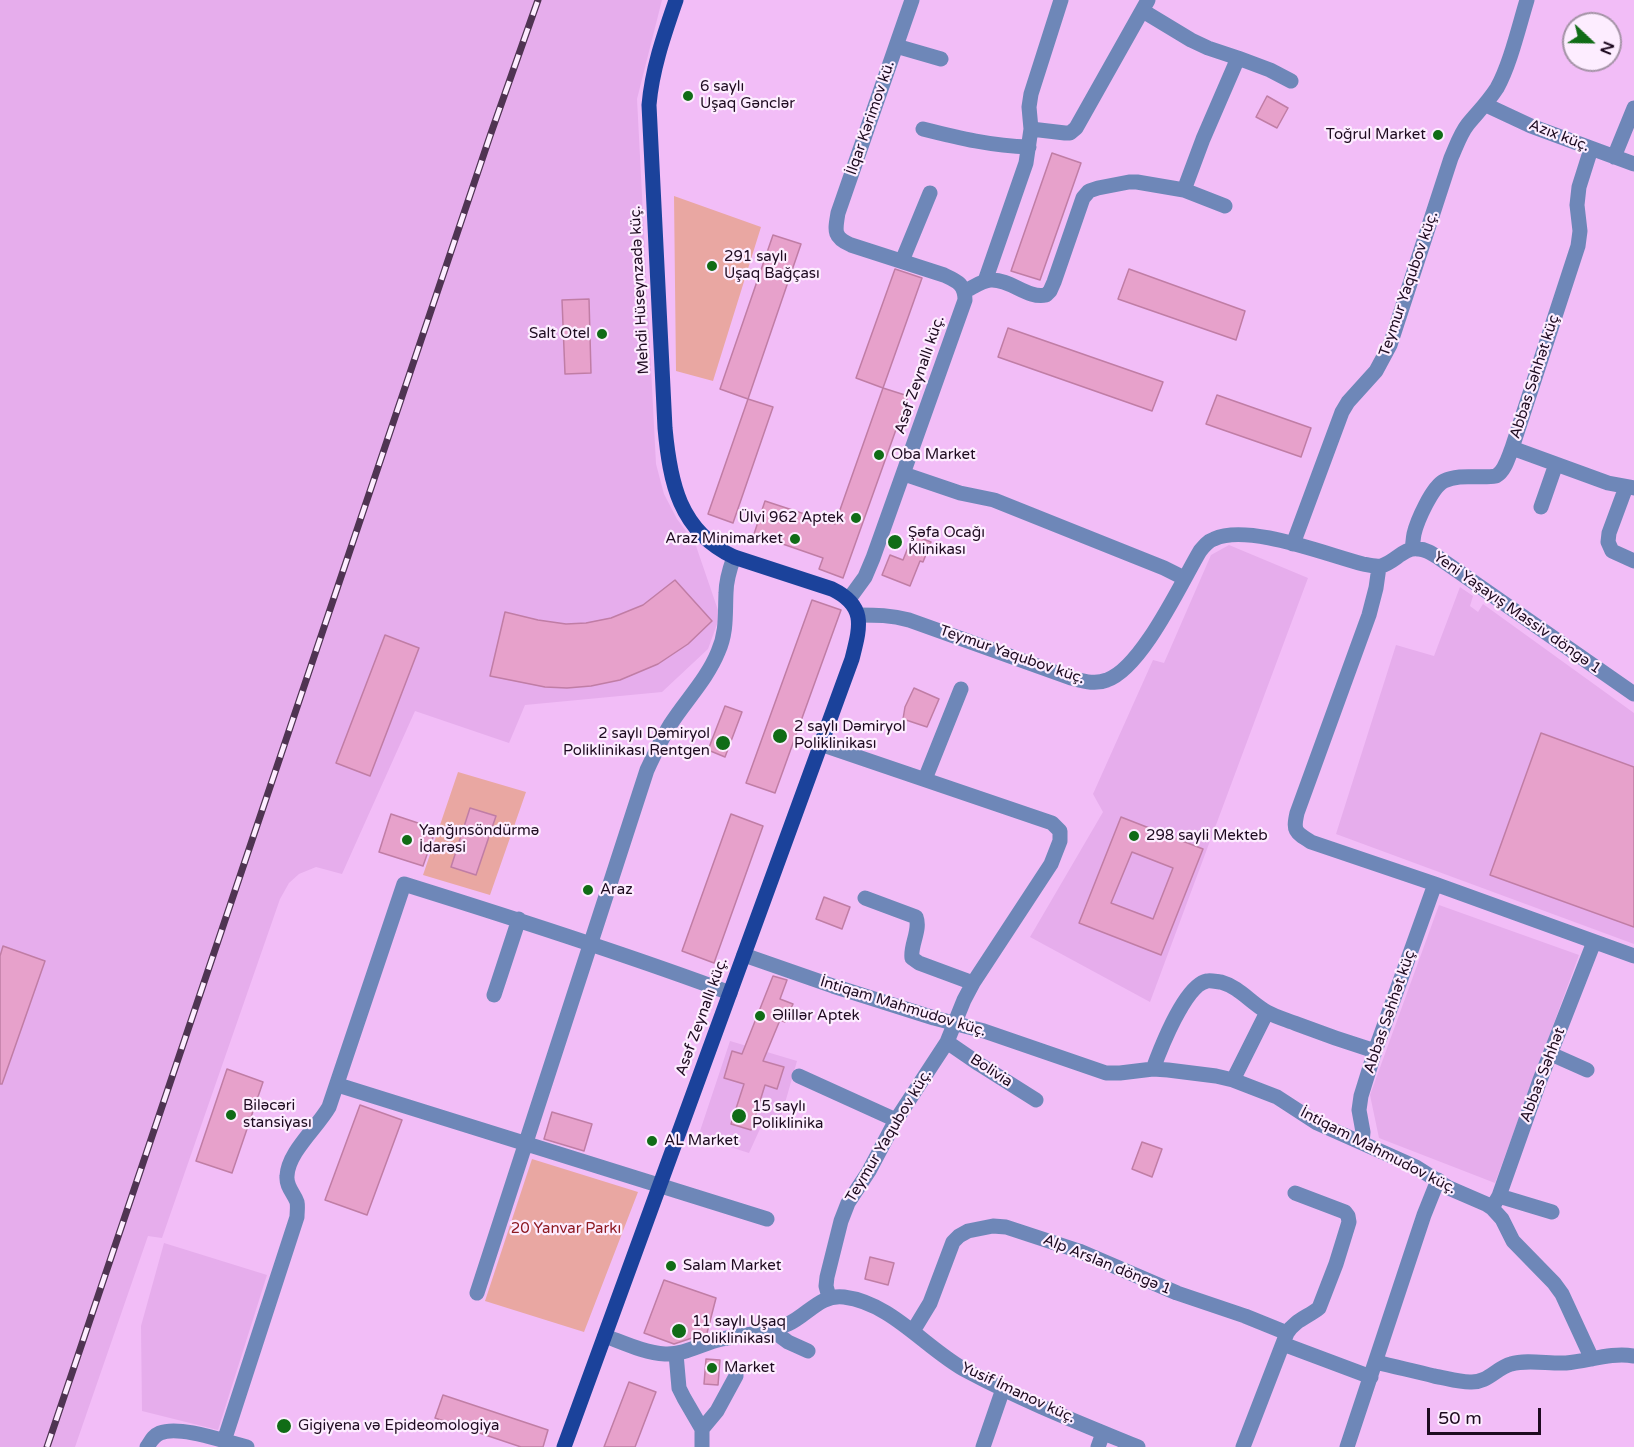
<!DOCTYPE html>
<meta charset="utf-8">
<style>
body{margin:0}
#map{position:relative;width:1634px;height:1447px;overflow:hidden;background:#f2bdf7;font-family:"Varela Round",sans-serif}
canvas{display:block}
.north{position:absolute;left:1562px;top:12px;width:60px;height:60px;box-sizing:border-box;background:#fdedff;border:2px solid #a493a6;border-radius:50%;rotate:112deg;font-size:16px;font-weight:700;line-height:24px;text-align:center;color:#1e0b20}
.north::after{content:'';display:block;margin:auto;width:21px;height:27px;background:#106c16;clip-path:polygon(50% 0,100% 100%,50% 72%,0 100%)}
.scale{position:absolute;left:1427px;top:1408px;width:114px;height:27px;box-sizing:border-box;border:3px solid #1e0b20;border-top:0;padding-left:8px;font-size:18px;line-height:21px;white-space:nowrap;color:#1e0b20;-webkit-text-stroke:4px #fdedff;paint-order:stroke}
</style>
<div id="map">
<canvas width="1634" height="1447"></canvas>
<div class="north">N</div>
<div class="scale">50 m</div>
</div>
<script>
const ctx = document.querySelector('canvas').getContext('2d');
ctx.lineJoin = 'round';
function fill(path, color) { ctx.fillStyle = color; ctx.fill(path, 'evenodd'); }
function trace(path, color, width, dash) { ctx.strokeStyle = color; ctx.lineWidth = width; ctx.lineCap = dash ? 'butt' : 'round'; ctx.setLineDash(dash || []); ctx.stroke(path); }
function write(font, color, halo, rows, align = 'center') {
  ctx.font = font + ' "Varela Round",sans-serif'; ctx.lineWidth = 4.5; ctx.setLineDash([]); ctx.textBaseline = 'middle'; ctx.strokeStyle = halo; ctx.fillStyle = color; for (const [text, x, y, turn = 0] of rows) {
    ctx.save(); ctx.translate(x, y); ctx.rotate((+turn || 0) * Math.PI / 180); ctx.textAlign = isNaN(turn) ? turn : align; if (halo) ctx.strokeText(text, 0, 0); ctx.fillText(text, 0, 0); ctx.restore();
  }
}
fill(new Path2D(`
 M0,0H662L637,99L656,464L664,494L677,519L695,543L720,616L708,649L662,692L525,705L509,743L415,711L342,874L316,867L299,874L289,883L280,899L162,1238L148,1236L75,1447H0Z
 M1229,545L1308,578L1150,1002L1030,937L1103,812L1093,794L1153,660L1164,663L1211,555Z
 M1460,587L1473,596L1470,606L1478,612L1483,604L1634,713V944L1336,834L1396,645L1434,656Z
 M1439,905L1579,955L1495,1183L1379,1138L1370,1095Z
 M730,1041L797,1061L779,1124L764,1120L749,1153L698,1137Z
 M164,1243L267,1275L218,1430L142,1411L141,1326Z`), '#e6adec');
fill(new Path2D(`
 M674,196L761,227L713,381L676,371Z
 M458,772L526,792L490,895L423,875Z
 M532,1159L638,1192L584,1332L485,1301Z`), '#e9a7a2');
const building = new Path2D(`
 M1267,96L1288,108L1277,128L1256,117Z
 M1052,153L1081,163L1040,280L1011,271Z
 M773,235L801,244L748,399L720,389Z
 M895,269L922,278L883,388L856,378Z
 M1129,269L1245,311L1236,340L1118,299Z
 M589,299L591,373L565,374L562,300Z
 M1008,328L1163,382L1152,411L998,357Z
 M883,388L908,396L843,578L819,569L823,558L754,534L765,501L835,524Z
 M1217,395L1311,428L1301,457L1206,424Z
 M748,399L773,407L733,523L708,514Z
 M913,535L931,542L923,562L920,561L910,586L882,575L890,555L903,560Z
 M675,580L712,621L688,644L658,664L620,680L591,686L567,688L545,687L490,676L505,612L538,620L566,624L586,623L611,618L643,605Z
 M812,600L841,610L775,793L746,783Z
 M385,635L419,648L370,776L336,763Z
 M914,688L939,699L927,727L903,719L905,707Z
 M725,706L742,712L725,757L708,750Z
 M1541,733L1634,767V927L1490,875Z
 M470,808L496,816L476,875L451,867Z
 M391,814L436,829L423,866L379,852Z
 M731,814L763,826L714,963L682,951Z
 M1121,817L1203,849L1161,955L1079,923ZM1132,852L1173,868L1153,919L1111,903Z
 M824,897L850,907L842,929L816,919Z
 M3,946L45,961L2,1084H0V956Z
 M773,976L787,980L780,999L793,1004L785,1022L780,1020L763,1061L784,1067L777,1089L765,1085L751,1130L731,1124L744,1084L724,1078L732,1051L742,1054Z
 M227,1069L263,1082L232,1173L196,1161Z
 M360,1105L402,1120L367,1215L325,1200Z
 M552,1112L592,1124L584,1151L544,1139Z
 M1142,1142L1162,1149L1152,1177L1132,1169Z
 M870,1257L894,1263L888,1285L865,1279Z
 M664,1280L716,1298L707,1333L674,1344L644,1333Z
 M706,1359L720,1360L718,1385L704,1384Z
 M629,1382L656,1392L635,1447H604Z
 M443,1395L548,1430L543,1447H521L435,1418Z`);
fill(building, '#e7a1cb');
trace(building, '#c07da5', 1.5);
trace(new Path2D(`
 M896,46L941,59
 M1238,58L1270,70L1291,81
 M1486,105L1531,126L1634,164
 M923,129C959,138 992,146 1029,147
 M1031,129L1065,133H1070L1076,128L1148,0
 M1614,157L1634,108
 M1184,190L1225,206
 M902,261L930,193
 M985,281L1026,163L1031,129L1029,107L1031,94L1061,0
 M965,291C972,288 983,280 991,280C1011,279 1027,299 1046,295L1050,291L1054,282L1083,198L1089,191L1098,188L1129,182H1137L1184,190L1203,139L1238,58L1208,48L1191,40L1143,11
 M1512,448L1608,483L1634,488
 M904,474L960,493L994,500L1164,568L1184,578
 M1626,487L1609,533L1608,542L1612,551L1634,561
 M1541,507L1556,464
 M1293,544L1342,412L1348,402L1376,371L1390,345L1451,158C1456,147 1460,134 1468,124C1478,112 1488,102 1497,88C1510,65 1519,26 1527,0
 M1412,549C1413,544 1413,539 1414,534C1417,521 1432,487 1444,481C1460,473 1480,479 1496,476C1505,471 1508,458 1512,448L1578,246L1580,231L1577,205L1579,187L1591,149
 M1379,567L1376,588L1369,615L1297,813C1293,831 1295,832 1311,842L1435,884L1634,956
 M849,599L865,577L873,558L965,300C965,284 957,281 944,275L851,245C833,237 835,231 838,213L912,0
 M858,615C876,615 891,615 909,620L1071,678C1083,681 1095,685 1107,680C1142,668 1181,583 1200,551C1204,546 1208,541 1214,539C1248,523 1327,555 1363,564C1368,565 1376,567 1381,566C1394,563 1404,547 1418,549C1426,549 1433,554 1439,558L1634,694
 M820,744L1052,823L1060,831V841L1051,864L973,983L964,1000L947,1042L896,1120L869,1171L848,1203L841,1221L827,1277L826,1286L829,1297
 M925,779L961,689
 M865,898L916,917C921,930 910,945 912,958L919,963L973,983
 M744,955L833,986L934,1018L984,1031L1106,1073H1120L1153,1069L1168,1070L1216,1076L1233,1080L1277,1097L1317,1123L1416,1167L1449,1188L1486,1204L1492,1208L1502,1219L1513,1241L1554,1283L1562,1294L1592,1359
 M494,995L519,919
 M947,1042L979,1064L1036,1100
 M1551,1054L1587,1070
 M1153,1069C1160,1050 1185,985 1207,981C1211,980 1218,982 1221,982C1239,987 1251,1003 1267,1012C1276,1017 1287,1020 1297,1024C1323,1034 1349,1043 1375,1051
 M799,1076L896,1120
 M1233,1080L1267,1012
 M338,1085L767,1219
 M1362,1143L1363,1132L1359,1110L1361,1096L1375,1051L1435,884
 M1499,1196L1552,1212
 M1492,1208L1499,1196L1540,1080L1594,942
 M477,1293L647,770C654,755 661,740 670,725C686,700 707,679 718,652C727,632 725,614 726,593C726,580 730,568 734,557
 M773,1331L788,1342L808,1351
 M913,1331L930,1303L953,1242L959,1236L968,1231L993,1226L1006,1227L1079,1251L1177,1293L1245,1316L1287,1333
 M605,1336C624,1343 645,1353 665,1354C685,1355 703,1343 722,1339C745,1334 767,1334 788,1324C808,1315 820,1294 844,1297C892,1303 926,1349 967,1371C1021,1400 1082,1424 1138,1447
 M1283,1344L1371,1377
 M676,1354L679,1388L684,1398L702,1429V1447
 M1376,1362C1395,1367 1415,1371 1434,1376C1446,1378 1458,1382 1470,1382C1488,1383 1496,1368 1511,1364C1527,1359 1549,1364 1566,1363C1589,1361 1611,1352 1634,1356
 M702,1429L717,1411L736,1376
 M224,1441L297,1217C297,1212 298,1207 297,1202C294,1193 286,1187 287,1176C288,1152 317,1128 329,1107L404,884C513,918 623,953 730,993
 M147,1447C151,1441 153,1436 160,1433C180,1425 226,1442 247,1447
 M983,1447L1003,1389
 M1098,1447L1103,1433
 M1243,1447L1287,1333C1295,1320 1308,1317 1319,1308L1336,1264L1349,1222L1348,1216L1345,1212L1295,1193
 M1347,1447L1424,1215L1438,1180`), '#6e87b8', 15);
trace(new Path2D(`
 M564,1447L852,659C860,627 867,606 832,589L734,557C679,531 670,482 665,428L649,105C652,69 664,35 676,0`), '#1b429b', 15);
const rail = new Path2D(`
 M47,1447L490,136L538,0`);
trace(rail, '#4f3452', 7);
trace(rail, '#fdedff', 4.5, [14]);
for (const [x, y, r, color] of [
 [688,96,6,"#106c16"],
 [1438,135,6,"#106c16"],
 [712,266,6,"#106c16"],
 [602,334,6,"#106c16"],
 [879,455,6,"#106c16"],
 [856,518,6,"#106c16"],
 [795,539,6,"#106c16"],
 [895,542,8,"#106c16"],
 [780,736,8,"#106c16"],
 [723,743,8,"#106c16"],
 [1134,836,6,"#106c16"],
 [407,840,6,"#106c16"],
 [588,890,6,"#106c16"],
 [760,1016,6,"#106c16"],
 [231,1115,6,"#106c16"],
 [739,1116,8,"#106c16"],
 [652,1141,6,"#106c16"],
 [671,1266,6,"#106c16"],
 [679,1331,8,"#106c16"],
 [712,1368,6,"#106c16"],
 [284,1426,8,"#106c16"]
]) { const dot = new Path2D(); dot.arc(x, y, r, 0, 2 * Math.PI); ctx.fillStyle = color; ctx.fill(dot); trace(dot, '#fdedff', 2); }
write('15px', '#1e0b20', '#fdedff', [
 ["6 saylı",700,87],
 ["Uşaq Gənclər",700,104],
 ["Toğrul Market",1426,135,"right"],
 ["291 saylı",724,257],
 ["Uşaq Bağçası",724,274],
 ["Salt Otel",590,334,"right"],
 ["Oba Market",891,455],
 ["Ülvi 962 Aptek",844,518,"right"],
 ["Şəfa Ocağı",908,533],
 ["Klinikası",908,550],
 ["Araz Minimarket",783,539,"right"],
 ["2 saylı Dəmiryol",794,727],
 ["Poliklinikası",794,744],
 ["2 saylı Dəmiryol",710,734,"right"],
 ["Poliklinikası Rentgen",710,751,"right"],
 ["Yanğınsöndürmə",419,831],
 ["İdarəsi",419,848],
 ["298 sayli Mekteb",1146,836],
 ["Araz",600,890],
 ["Əlillər Aptek",772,1016],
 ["Biləcəri",243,1106],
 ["stansiyası",243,1123],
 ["15 saylı",752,1107],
 ["Poliklinika",752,1124],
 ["AL Market",664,1141],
 ["Salam Market",683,1266],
 ["11 saylı Uşaq",692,1322],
 ["Poliklinikası",692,1339],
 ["Market",724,1368],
 ["Gigiyena və Epideomologiya",298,1426]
], 'left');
write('15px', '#1e0b20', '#fdedff', [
 ["İlqar Kərimov kü.",871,118,-71],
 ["Azıx küç.",1559,136,21],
 ["Teymur Yaqubov küç.",1409,284,-71],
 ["Mehdi Hüseynzadə küç.",640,290,-93],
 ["Asəf Zeynallı küç.",920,375,-71],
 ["Abbas Səhhət küç",1535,377,-72],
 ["Yeni Yaşayış Massiv döngə 1",1517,613,35],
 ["Teymur Yaqubov küç.",1012,655,19],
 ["İntiqam Mahmudov küç.",903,1007,17],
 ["Abbas Səhhət küç",1390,1012,-71],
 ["Asəf Zeynallı küç.",702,1017,-70],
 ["Bolivia",991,1071,33],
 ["Abbas Səhhət",1543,1075,-69],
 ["Teymur Yaqubov küç.",889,1136,-59],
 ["İntiqam Mahmudov küç.",1378,1151,27],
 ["Alp Arslan döngə 1",1107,1265,22],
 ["Yusif İmanov küç.",1018,1393,25]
]);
write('15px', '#8d1a22', '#fdedff', [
 ["20 Yanvar Parkı",566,1229]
]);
</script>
